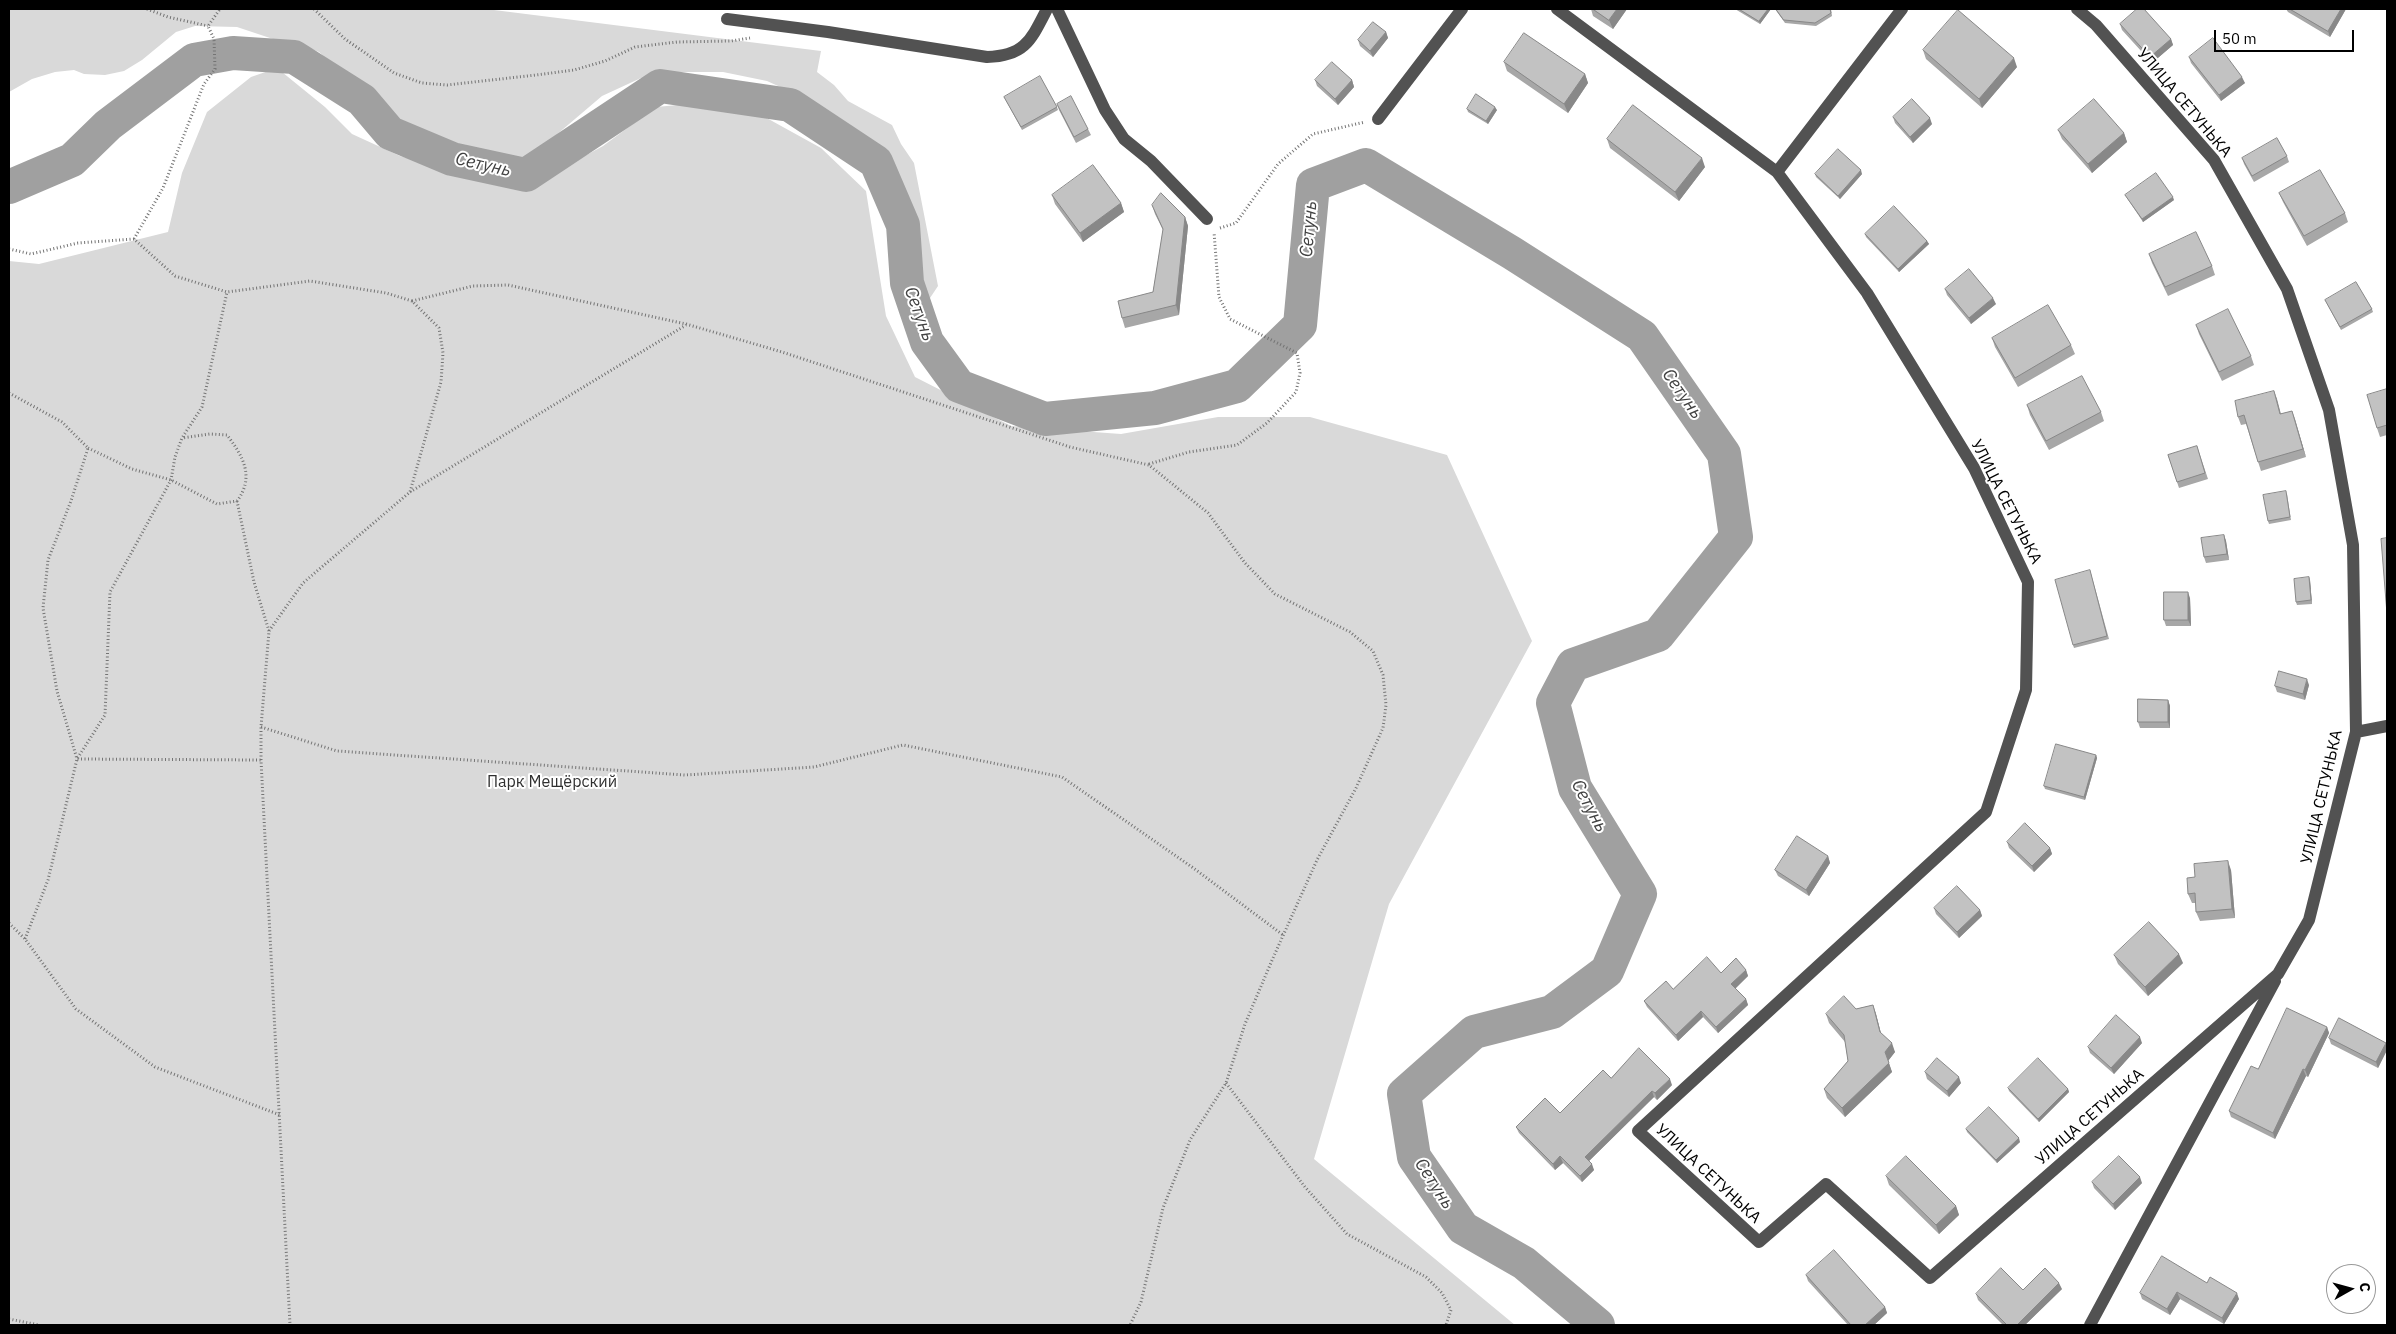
<!DOCTYPE html>
<meta charset="utf-8">
<style>
body{margin:0}
#map{position:relative;width:2396px;height:1334px;overflow:hidden;background:#fff;font-family:"IBM Plex Sans",sans-serif}
canvas{display:block}
.frame{position:absolute;inset:0;border:10px solid #000;pointer-events:none}
.north{position:absolute;left:2326px;top:1264px;width:50px;height:50px;box-sizing:border-box;background:#fff;border:1px solid #999;border-radius:50%;rotate:83deg;font-size:14px;font-weight:700;line-height:20px;text-align:center;color:#000}
.north::after{content:'';display:block;margin:auto;width:18px;height:22px;background:#000;clip-path:polygon(50% 0,100% 100%,50% 72%,0 100%)}
.scale{position:absolute;left:2214px;top:30px;width:140px;height:22px;box-sizing:border-box;border:2px solid #000;border-top:0;padding-left:6px;font-size:15px;line-height:18px;white-space:nowrap;color:#000;-webkit-text-stroke:4px #fff;paint-order:stroke}
</style>
<div id="map">
<canvas width="2396" height="1334"></canvas>
<div class="frame"></div>
<div class="north">С</div>
<div class="scale">50 m</div>
</div>
<script>
const ctx = document.querySelector('canvas').getContext('2d');
ctx.lineJoin = 'round';
function fill(path, color) { ctx.fillStyle = color; ctx.fill(path, 'evenodd'); }
function trace(path, color, width, dash) { ctx.strokeStyle = color; ctx.lineWidth = width; ctx.lineCap = dash ? 'butt' : 'round'; ctx.setLineDash(dash || []); ctx.stroke(path); }
function write(font, color, halo, rows, align = 'center') {
  ctx.font = font + ' "IBM Plex Sans",sans-serif'; ctx.lineWidth = 4; ctx.setLineDash([]); ctx.textBaseline = 'middle'; ctx.strokeStyle = halo; ctx.fillStyle = color; for (const [text, x, y, turn = 0] of rows) {
    ctx.save(); ctx.translate(x, y); ctx.rotate((+turn || 0) * Math.PI / 180); ctx.textAlign = isNaN(turn) ? turn : align; if (halo) ctx.strokeText(text, 0, 0); ctx.fillText(text, 0, 0); ctx.restore();
  }
}
fill(new Path2D(`
 M9,9H486L821,51L817,72L834,85L848,101L892,125L901,144L914,163L938,286L926,304L917,281L898,196L883,161L807,99L767,81L723,72H682L641,78L602,96L555,136L522,160L501,163L479,160L417,140L319,52L300,44L279,41L237,27L195,26L176,32L142,60L124,71L105,75L84,74L74,70L55,72L32,79L9,92Z
 M277,68L325,107L352,134L400,156L474,176L485,182L557,171L603,146L656,107L711,102L763,116L821,148L866,191L886,316L915,377L1011,426L1121,434L1218,417H1310L1447,455L1532,641L1389,904L1314,1159L1515,1325H9V261L39,264L168,232L182,173L207,112L251,77Z`), '#d9d9d9');
trace(new Path2D(`
 M9,187L72,160L108,125L194,60L233,53L294,57L362,100L390,133L452,159L526,175L660,86L790,105L876,162L903,225L907,283L927,342L959,386L1045,419L1155,408L1237,386L1300,325L1313,185L1366,165L1512,253L1642,336L1724,454L1736,537L1658,635L1573,665L1553,703L1575,788L1640,894L1607,971L1552,1012L1474,1032L1404,1094L1414,1157L1463,1228L1524,1263L1598,1325`), '#a0a0a0', 34);
trace(new Path2D(`
 M147,9L168,17L208,26
 M314,9L345,39L394,73L422,83L447,85L536,75L574,70L605,61L635,47L677,42L731,41L750,38
 M1220,228L1236,223L1278,164L1313,134L1365,122
 M134,239L163,188L204,84L215,69L214,39L208,26L220,9
 M9,249L31,254L78,243L134,239L175,276L227,292L310,281L386,293L412,301L439,328L443,353L441,382L410,492L303,583L269,631L261,727V760L290,1325
 M412,301L473,286L508,285L686,324L782,352L1070,447L1149,465L1208,513L1245,563L1275,594L1350,632L1373,651L1383,675L1386,705L1383,728L1356,788L1317,860L1273,958L1245,1024L1226,1083L1190,1140L1163,1208L1141,1302L1130,1325
 M9,393L62,422L88,448L71,501L48,560L43,608L57,691L77,759L261,760
 M88,448L132,469L171,480L217,504L237,501C255,477 243,456 227,435L210,434L182,438
 M1149,464L1189,452L1237,445L1267,423L1296,392L1300,373L1297,353L1230,319L1219,297L1214,232
 M410,492L686,325
 M237,501L254,582L269,631
 M261,727L337,751L685,775L814,767L903,745L1062,777L1192,867L1283,935
 M9,923L25,939L76,1009L155,1067L280,1115
 M25,939L48,880L77,759L105,715L110,592L171,480L175,457L182,438L202,407L227,292
 M1226,1083L1305,1187L1347,1234L1426,1277L1442,1293L1451,1310L1446,1325
 M9,1319L39,1325`), '#747474', 3, [1, 2.5]);
trace(new Path2D(`
 M1057,9L1105,110L1124,139L1151,161L1207,219
 M1557,9L1777,172L1867,293L1974,468L2028,582L2026,690L1986,812L1638,1131L1759,1242L1826,1184L1930,1278L2278,974L2309,920L2356,732L2353,545L2329,410L2287,289L2214,160L2096,25L2077,9
 M727,19L828,32L987,57C1025,56 1031,40 1047,9
 M1378,119L1462,9
 M1777,172L1902,9
 M2356,732L2387,726
 M2090,1325L2275,981`), '#525252', 12);
fill(new Path2D(`
 M1591,9H1627L1613,29L1593,16Z
 M1735,9H1771L1760,24Z
 M1775,9H1831L1832,16L1816,26L1785,23Z
 M2286,9H2346L2330,37L2288,12Z
 M2120,24L2171,39L2173,45L2152,63L2122,30Z
 M1386,32L1388,38L1373,57L1360,46L1358,40Z
 M1923,50L2017,67L1982,108L1926,59Z
 M2189,57L2245,83L2221,101L2191,63Z
 M1504,62L1585,74L1588,83L1568,113L1507,71Z
 M1315,80H1352L1354,87L1338,105L1317,86Z
 M1004,97L1057,107L1058,110L1022,130Z
 M1057,104L1088,129L1091,135L1076,143L1059,110Z
 M1467,109L1497,110L1488,124L1468,112Z
 M1893,117L1932,124L1913,143L1895,123Z
 M2058,130L2124,133L2127,142L2092,173L2062,139Z
 M1607,139L1705,167L1679,201L1610,148Z
 M2287,156L2289,162L2254,182L2244,164L2242,158Z
 M1815,174H1862L1840,199L1816,177Z
 M2279,193L2345,213L2348,222L2307,246L2283,202Z
 M1052,195L1121,203L1124,212L1083,242L1055,204Z
 M2125,195L2174,200L2143,222Z
 M1152,205L1185,217L1188,226L1179,315L1125,328L1122,318L1153,292L1163,230L1155,214Z
 M1865,234L1927,241L1929,244L1899,272L1866,237Z
 M2149,254L2212,266L2215,275L2168,296L2152,263Z
 M1945,289L1996,304L1971,324L1947,295Z
 M2325,300L2372,309L2373,312L2341,330Z
 M2196,325L2251,356L2254,365L2222,381L2199,334Z
 M1992,338L2071,345L2075,354L2018,387L1995,347Z
 M2387,389V435L2380,437L2377,428Z
 M2274,391L2280,414L2292,411L2306,457L2261,471L2246,424L2241,425L2238,417Z
 M2027,405L2101,412L2104,421L2049,450L2030,415Z
 M2197,446L2208,479L2179,488L2168,455Z
 M2287,494L2291,520L2269,524L2268,521Z
 M2224,535L2226,541L2229,560L2206,563L2204,557Z
 M2090,570L2109,639L2074,648L2073,645Z
 M2309,577L2310,580L2312,604L2297,605L2296,602Z
 M2190,598L2191,626H2166L2164,620Z
 M2309,685L2305,700L2277,692L2275,686Z
 M2168,700L2170,706V728H2140L2138,722Z
 M2096,755L2097,758L2085,800L2045,789L2044,786Z
 M2007,842L2050,848L2052,854L2034,872L2009,848Z
 M1828,856L1830,863L1809,896L1778,876L1775,870Z
 M2231,870L2235,918L2200,921L2196,912V903H2192L2188,894L2195,877Z
 M1934,908L1980,910L1982,916L1959,938L1936,914Z
 M2114,955L2183,963L2148,996L2118,964Z
 M1746,970L1748,976L1735,988L1746,999L1748,1005L1718,1033L1703,1017L1678,1041L1647,1007L1644,1001L1721,973Z
 M1873,1005L1876,1014L1881,1034L1895,1052L1888,1061L1892,1072L1845,1117L1827,1098L1824,1089L1848,1061L1845,1042L1829,1023L1826,1014L1856,1009Z
 M2327,1027L2329,1033L2308,1077L2306,1076L2275,1139L2231,1117L2229,1111L2258,1069Z
 M2329,1038L2387,1046V1050L2378,1068L2331,1044Z
 M2142,1043L2114,1074L2090,1053L2088,1047Z
 M1925,1072L1961,1083L1949,1097L1927,1079Z
 M1611,1078L1672,1085L1657,1100L1654,1097L1589,1161L1594,1170L1582,1182L1563,1163L1555,1170L1519,1133L1516,1127L1560,1113Z
 M2008,1088L2068,1089L2069,1092L2039,1122L2009,1091Z
 M1966,1129L2020,1142L1997,1163L1967,1132Z
 M1886,1176L1956,1206L1959,1215L1939,1234L1889,1185Z
 M2092,1182L2142,1183L2115,1210L2094,1188Z
 M1806,1275L1885,1307L1887,1313L1874,1325H1848L1808,1281Z
 M2207,1283L2239,1299L2224,1324L2180,1299L2170,1315L2142,1299L2140,1293Z
 M2062,1289L2025,1325H2003L1978,1300L1976,1294L2023,1290Z`), '#a7a7a7');
fill(new Path2D(`
 M1617,9H1627L1613,29L1609,20Z
 M1768,9H1771L1760,24L1759,21Z
 M2341,9H2346L2330,37L2328,31Z
 M1386,32L1388,38L1373,57L1370,51Z
 M2171,39L2173,45L2152,63L2150,57Z
 M2014,58L2017,67L1982,108L1979,99Z
 M1585,74L1588,83L1568,113L1564,104Z
 M2242,77L2245,83L2221,101L2219,95Z
 M1352,80L1354,87L1338,105L1335,99Z
 M1495,107L1497,110L1488,124L1486,121Z
 M1930,118L1932,124L1913,143L1910,137Z
 M2124,133L2127,142L2092,173L2088,164Z
 M1702,158L1705,167L1679,201L1675,192Z
 M1861,170L1862,174L1840,199L1838,196Z
 M2173,197L2174,200L2143,222L2142,219Z
 M1121,203L1124,212L1083,242L1080,233Z
 M1185,217L1188,226L1179,315L1176,305Z
 M1927,241L1929,244L1899,272L1898,269Z
 M1993,298L1996,304L1971,324L1969,318Z
 M2274,391L2277,399L2283,422L2280,414Z
 M2292,411L2295,419L2306,457L2303,449Z
 M2224,535L2226,541L2229,560L2227,554Z
 M2309,577L2310,580L2312,604L2311,600Z
 M2188,592L2190,598L2191,626L2188,620Z
 M2307,679L2309,685L2305,700L2303,694Z
 M2168,700L2170,706V728L2168,722Z
 M2096,755L2097,758L2085,800L2084,797Z
 M2050,848L2052,854L2034,872L2032,866Z
 M1828,856L1830,863L1809,896L1806,890Z
 M2228,861L2231,870L2235,918L2232,909Z
 M1980,910L1982,916L1959,938L1957,932Z
 M2179,954L2183,963L2148,996L2145,987Z
 M1746,970L1748,976L1734,990L1731,984Z
 M1746,999L1748,1005L1718,1033L1716,1027Z
 M1873,1005L1876,1014L1883,1041L1880,1032Z
 M1701,1011L1703,1017L1678,1041L1676,1035Z
 M2327,1027L2329,1033L2308,1077L2305,1070Z
 M2140,1037L2142,1043L2114,1074L2111,1068Z
 M1892,1043L1895,1052L1888,1061L1885,1052Z
 M2386,1043L2387,1046V1050L2378,1068L2376,1062Z
 M1889,1063L1892,1072L1845,1117L1842,1108Z
 M2303,1069L2306,1076L2275,1139L2273,1133Z
 M1959,1077L1961,1083L1949,1097L1947,1091Z
 M1670,1079L1672,1085L1657,1100L1655,1093Z
 M2068,1089L2069,1092L2039,1122L2038,1119Z
 M1652,1091L1654,1097L1587,1163L1585,1157Z
 M2019,1138L2020,1142L1997,1163L1996,1160Z
 M1560,1156L1563,1163L1555,1170L1553,1164Z
 M1592,1164L1594,1170L1582,1182L1580,1176Z
 M2140,1177L2142,1183L2115,1210L2113,1204Z
 M1956,1206L1959,1215L1939,1234L1936,1225Z
 M2059,1283L2062,1289L2025,1325H2017Z
 M2177,1292L2180,1299L2170,1315L2167,1309Z
 M2237,1293L2239,1299L2224,1324L2222,1318Z
 M1885,1307L1887,1313L1874,1325H1865Z`), '#888');
const building = new Path2D(`
 M1593,9H1617L1609,20Z
 M1739,9H1768L1759,21Z
 M1776,9H1830L1831,13L1815,23L1784,20Z
 M2137,9H2144L2171,39L2150,57L2120,24Z
 M2290,9H2341L2328,31Z
 M1958,10L2014,58L1979,99L1923,50Z
 M1373,22L1386,32L1370,51L1358,40Z
 M1524,33L1585,74L1564,104L1504,62Z
 M2213,38L2242,77L2219,95L2189,57Z
 M1332,62L1352,80L1335,99L1315,80Z
 M1040,76L1057,107L1021,127L1004,97Z
 M1476,94L1495,107L1486,121L1467,109Z
 M1071,96L1088,129L1074,137L1057,104Z
 M1912,99L1930,118L1910,137L1893,117Z
 M2094,99L2124,133L2088,164L2058,130Z
 M1633,105L1702,158L1675,192L1607,139Z
 M2277,138L2287,156L2252,176L2242,158Z
 M1838,149L1861,170L1838,196L1815,174Z
 M1093,165L1121,203L1080,233L1052,195Z
 M2320,170L2345,213L2304,236L2279,193Z
 M2156,173L2173,197L2142,219L2125,195Z
 M1161,193L1185,217L1176,305L1122,318L1118,301L1153,292L1163,229L1152,205Z
 M1894,206L1927,241L1898,269L1865,234Z
 M2196,232L2212,266L2165,287L2149,254Z
 M1969,269L1993,298L1969,318L1945,289Z
 M2356,282L2372,309L2340,327L2325,300Z
 M2048,305L2071,345L2015,378L1992,338Z
 M2228,309L2251,356L2219,372L2196,325Z
 M2082,376L2101,412L2046,441L2027,405Z
 M2387,389V425L2377,428L2367,395Z
 M2274,391L2280,414L2292,411L2303,449L2258,462L2244,415L2238,417L2235,401Z
 M2197,446L2205,473L2177,482L2168,455Z
 M2286,491L2290,517L2268,521L2263,495Z
 M2224,535L2227,554L2204,557L2201,538Z
 M2387,538V614L2381,539Z
 M2090,570L2107,636L2073,645L2055,580Z
 M2309,577L2311,600L2296,602L2294,579Z
 M2164,592H2188V620H2164Z
 M2279,671L2307,679L2303,694L2275,686Z
 M2138,699L2168,700V722H2138Z
 M2056,744L2096,755L2084,797L2044,786Z
 M2025,823L2050,848L2032,866L2007,842Z
 M1797,836L1828,856L1806,890L1775,870Z
 M2228,861L2232,909L2196,912L2195,893L2188,894L2187,878L2195,877L2194,864Z
 M1957,886L1980,910L1957,932L1934,908Z
 M2149,922L2179,954L2145,987L2114,955Z
 M1707,957L1721,973L1736,958L1746,970L1731,984L1746,999L1716,1027L1701,1011L1676,1035L1644,1001L1666,981L1673,989Z
 M1844,996L1856,1009L1873,1005L1880,1032L1892,1043L1885,1052L1889,1063L1842,1108L1824,1089L1848,1061L1844,1035L1826,1014Z
 M2287,1008L2327,1027L2305,1070L2303,1069L2273,1133L2229,1111L2251,1066L2258,1069Z
 M2116,1015L2140,1037L2111,1068L2088,1047Z
 M2339,1018L2386,1043L2376,1062L2329,1038Z
 M1639,1048L1670,1079L1655,1093L1652,1091L1585,1157L1592,1164L1580,1176L1560,1156L1553,1164L1516,1127L1545,1098L1560,1113L1603,1070L1611,1078Z
 M1937,1058L1959,1077L1947,1091L1925,1072Z
 M2038,1058L2068,1089L2038,1119L2008,1088Z
 M1989,1107L2019,1138L1996,1160L1966,1129Z
 M1906,1156L1956,1206L1936,1225L1886,1176Z
 M2119,1156L2140,1177L2113,1204L2092,1182Z
 M1834,1250L1885,1307L1865,1325H1851L1806,1275Z
 M2162,1256L2207,1283L2210,1277L2237,1293L2222,1318L2177,1292L2167,1309L2140,1293Z
 M2001,1268L2023,1290L2045,1268L2059,1283L2017,1325H2007L1976,1294Z`);
fill(building, '#c2c2c2');
trace(building, '#888', 1);
write('16px', '#000', '#fff', [
 ["УЛИЦА СЕТУНЬКА",2184,103,50],
 ["УЛИЦА СЕТУНЬКА",2006,502,63],
 ["УЛИЦА СЕТУНЬКА",2322,797,-77],
 ["УЛИЦА СЕТУНЬКА",2090,1117,-41],
 ["УЛИЦА СЕТУНЬКА",1708,1174,43]
]);
write('16px', '#303030', '#fff', [
 ["Парк Мещёрский",552,782]
]);
write('italic 18px', '#414141', '#fff', [
 ["Сетунь",483,165,13],
 ["Сетунь",1309,229,-85],
 ["Сетунь",919,314,70],
 ["Сетунь",1682,394,55],
 ["Сетунь",1589,806,62],
 ["Сетунь",1434,1184,57]
]);
</script>
